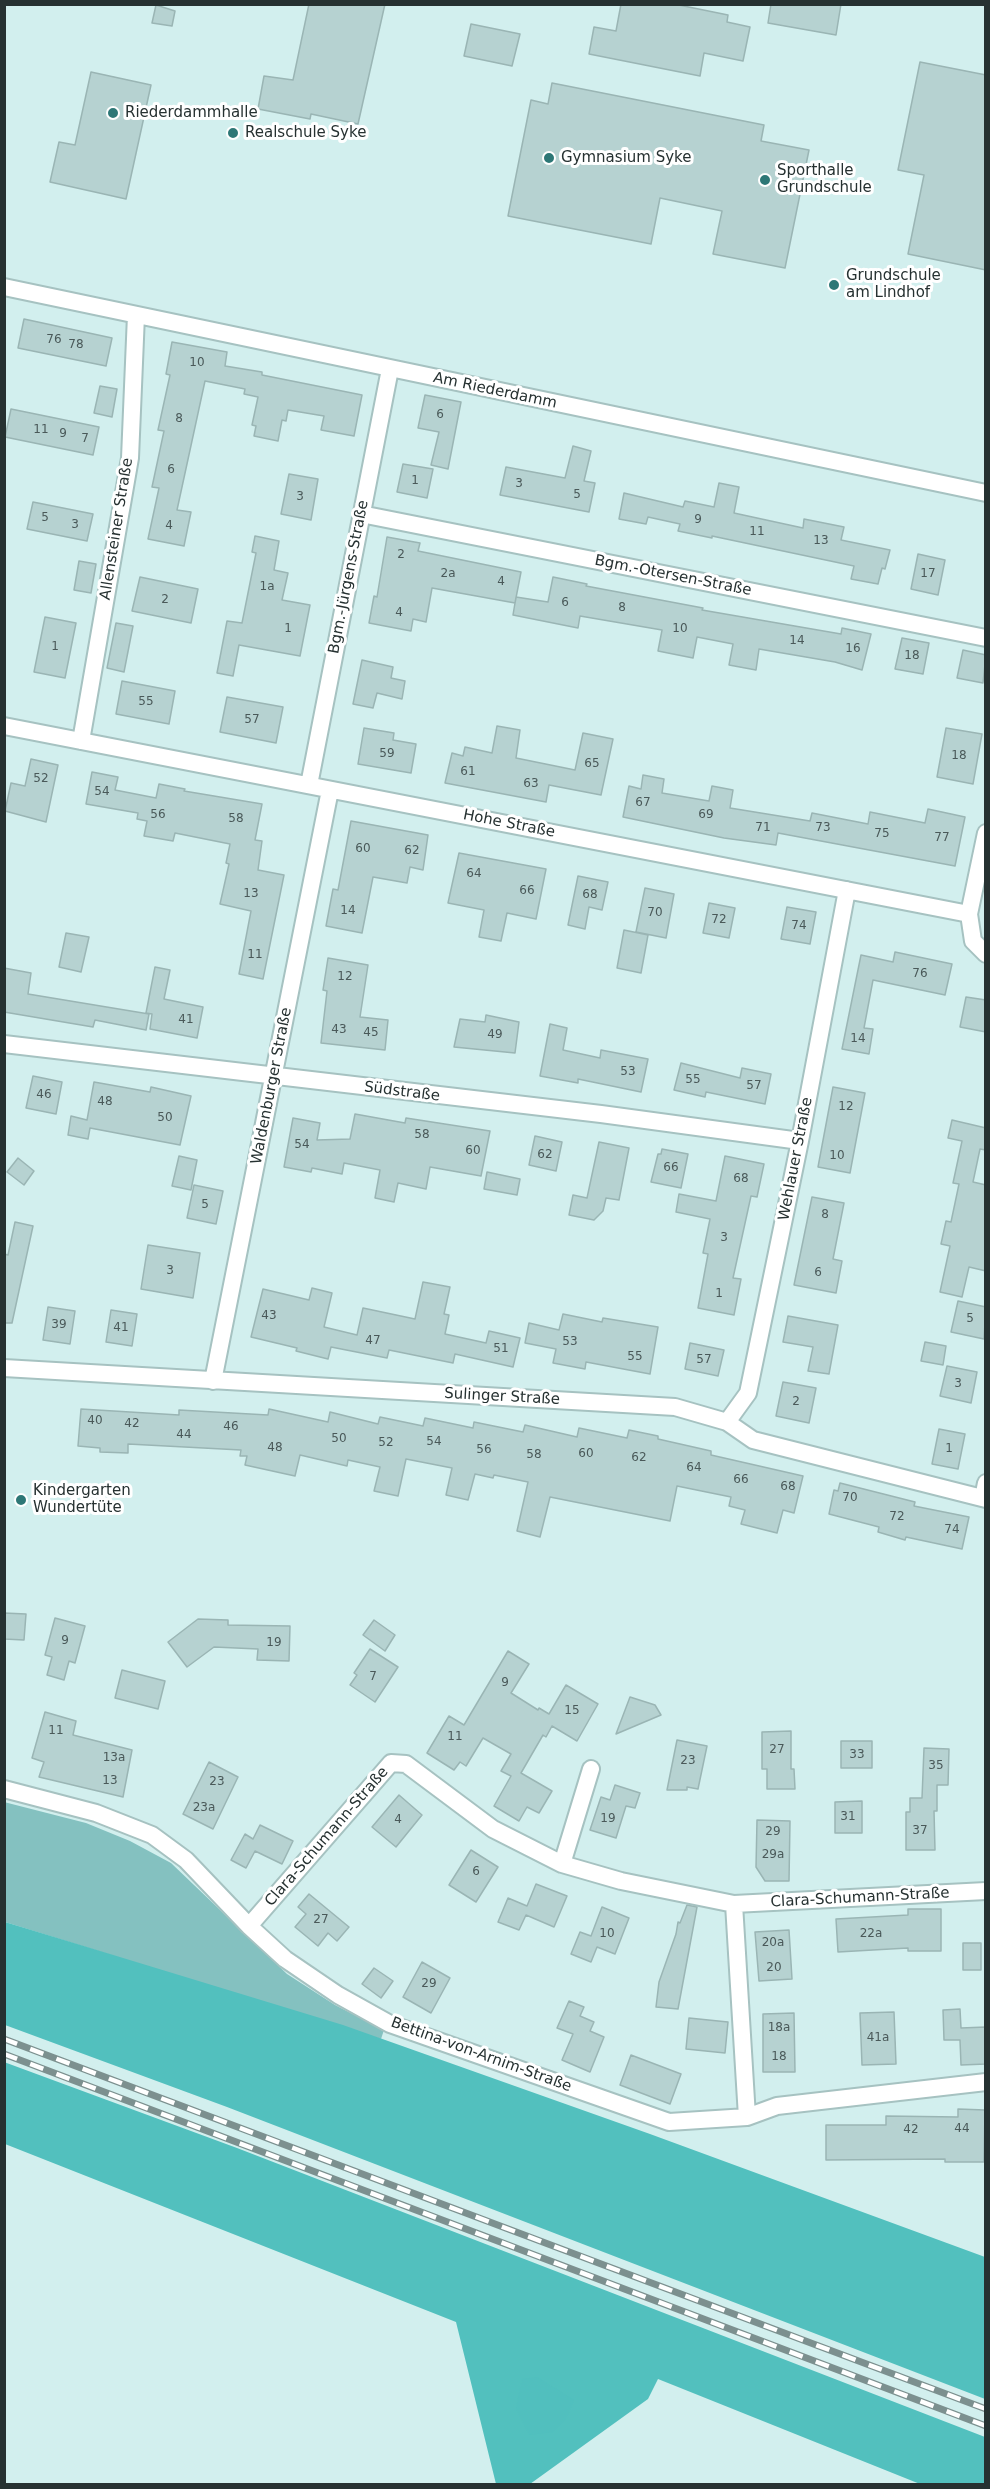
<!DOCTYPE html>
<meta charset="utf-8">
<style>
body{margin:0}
#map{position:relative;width:990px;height:2489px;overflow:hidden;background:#d2efee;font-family:"DejaVu Sans",sans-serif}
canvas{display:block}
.frame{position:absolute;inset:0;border:6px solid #263131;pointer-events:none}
</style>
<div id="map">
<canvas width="990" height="2489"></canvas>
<div class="frame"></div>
</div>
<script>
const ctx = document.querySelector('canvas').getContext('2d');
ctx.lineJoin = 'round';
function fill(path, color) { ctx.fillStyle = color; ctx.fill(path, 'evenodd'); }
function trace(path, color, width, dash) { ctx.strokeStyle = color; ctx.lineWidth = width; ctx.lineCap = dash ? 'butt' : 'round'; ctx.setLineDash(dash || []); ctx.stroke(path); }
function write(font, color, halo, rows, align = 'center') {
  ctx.font = font + ' "DejaVu Sans",sans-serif'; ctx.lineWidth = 6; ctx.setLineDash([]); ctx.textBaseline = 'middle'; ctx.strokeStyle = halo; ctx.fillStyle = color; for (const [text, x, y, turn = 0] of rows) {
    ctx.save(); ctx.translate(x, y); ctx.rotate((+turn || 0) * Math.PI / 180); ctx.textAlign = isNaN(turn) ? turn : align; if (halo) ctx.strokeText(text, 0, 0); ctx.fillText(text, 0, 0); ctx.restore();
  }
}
fill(new Path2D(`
 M4,1802L86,1823L130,1841L171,1863L287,1974L335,2005L384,2030L381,2039L5,1922Z`), '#84c1c0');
fill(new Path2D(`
 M5,1922L343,2025L650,2134L985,2257V2399L227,2107L5,2025Z
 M4,2062L237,2148L985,2437V2484H920L658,2379L648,2399L530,2484H496L456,2322L5,2144Z`), '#52c0be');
fill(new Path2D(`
 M537,2377L574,2400L567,2417L553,2432L529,2435L516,2408L522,2379Z`), '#51bfbe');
const building = new Path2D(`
 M309,4H385L358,124L311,114L310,119L258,109L264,76L293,80Z
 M621,4H674L728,15L727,22L750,27L743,61L704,53L700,76L589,54L594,27L616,31Z
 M771,4H841L836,35L768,23Z
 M156,5L175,11L172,26L152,23Z
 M471,24L520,34L512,66L464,56Z
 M920,62L986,75V270L908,254L924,175L898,170Z
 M91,72L151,85L126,199L50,182L59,142L75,145Z
 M552,83L764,125L761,141L809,150L785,268L713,254L722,211L660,198L651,244L508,216L531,100L548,104Z
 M24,319L112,338L106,366L18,348Z
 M172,342L227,352L225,366L262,372V375L362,395L354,436L321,430L324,416L288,410L286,421L282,420L278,441L254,436L256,426L252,425L258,397L244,394L245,389L205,381L177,510L191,512L184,546L148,539L159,488L152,487L164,431L158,430L170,375L166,374Z
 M100,386L117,389L112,417L94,413Z
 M425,395L461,402L448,469L431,465L439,432L418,428Z
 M11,409L99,427L93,455L5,437Z
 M573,446L591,451L584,481L595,483L589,512L500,495L506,467L565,478Z
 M403,464L433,469L427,498L397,492Z
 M289,474L318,479L311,520L281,514Z
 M719,483L739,487L734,513L803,528L804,519L844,527L841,540L890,550L885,569L882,568L878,584L851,579L854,566L712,536V538L678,531L680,524L648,517L646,524L619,519L624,493L683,507L685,501L714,507Z
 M33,502L93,514L87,541L27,529Z
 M255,536L279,541L274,570L288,573L282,600L310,605L300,656L239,645L233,676L217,673L227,621L242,623L256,553L252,552Z
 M387,537L420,543L418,551L521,572L515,603L432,588L426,622L413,619L411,631L369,623L374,596L377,597Z
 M918,554L945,560L938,595L911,589Z
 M79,561L96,564L91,593L74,590Z
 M140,577L198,589L191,623L132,611Z
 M553,577L587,584L586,586L703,608L702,610L841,634L842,628L871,634L862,670L835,662L759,649L756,670L729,665L733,644L697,637L693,658L658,651L662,630L580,616L578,628L513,615L516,597L548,602Z
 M45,617L76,623L65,678L34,672Z
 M116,623L133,626L124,672L107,668Z
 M902,638L929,643L923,674L895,669Z
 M963,650L986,655L983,683L957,678Z
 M362,660L393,667L391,678L405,681L402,699L377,693L373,708L353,704Z
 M122,681L175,691L169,724L116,714Z
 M227,697L283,707L276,743L220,732Z
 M497,726L520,730L516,758L575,770L583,733L613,739L601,795L549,785L546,802L445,783L452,753L463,756L465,747L492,753Z
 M364,728L394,733L393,740L416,744L411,773L358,764Z
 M946,728L982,734L973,784L937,777Z
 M31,759L58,765L46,822L5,811L11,783L25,786Z
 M92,772L118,777L115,790L156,798L159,784L185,789L184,791L262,804L255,840L262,841L258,870L284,875L263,979L239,974L251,911L220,904L229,864L226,863L230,844L175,833L173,841L144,836L147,821L137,819L138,813L86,804Z
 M643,775L664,779L662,793L709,801L712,786L733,790L730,808L810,821L812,813L868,824L870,812L925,823L928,809L965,817L955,866L778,833L776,845L724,838L623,817L629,786L641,789Z
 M351,821L428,835L423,870L410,867L407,883L373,877L362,933L326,926L333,889L338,890Z
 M459,853L546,869L536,919L507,913L501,941L479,937L484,910L448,903Z
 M578,876L608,882L602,910L589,907L585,929L568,925Z
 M645,888L674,894L666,938L636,932Z
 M709,903L735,908L729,938L703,933Z
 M787,907L816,912L810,944L781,939Z
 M624,930L648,935L641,973L617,968Z
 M66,933L89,937L81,972L59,967Z
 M895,952L952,964L945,995L873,980L864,1028L873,1029L869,1054L842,1049L861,955L893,962Z
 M328,958L368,965L360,1017L388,1020L385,1050L321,1043L327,991L323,990Z
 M155,967L170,970L164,999L203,1007L197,1038L150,1029L152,1014L146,1013Z
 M4,968L31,973L28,994L149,1014L146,1030L95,1020L93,1027L4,1012Z
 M966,997L986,1000V1032L960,1027Z
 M486,1015L519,1022L515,1053L454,1047L460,1019L485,1022Z
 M550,1024L567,1028L563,1050L600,1058L601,1050L648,1059L641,1092L578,1079V1083L540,1076Z
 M681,1063L740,1078L742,1068L771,1074L765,1104L706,1092L705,1097L674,1090Z
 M33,1076L62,1082L56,1114L26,1108Z
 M94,1082L150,1092L151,1087L191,1096L180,1145L90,1128L88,1139L68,1135L71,1116L87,1120Z
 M833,1087L865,1093L850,1173L818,1167Z
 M355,1114L405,1123L406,1118L490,1131L481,1176L430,1167L426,1189L398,1183L394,1202L375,1198L380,1170L344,1163L342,1174L312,1168L311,1172L284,1167L293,1118L320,1123L317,1140L350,1139Z
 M952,1120L986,1128V1150L980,1149L973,1182L986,1185V1271L969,1267L962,1297L940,1292L950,1246L941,1244L946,1221L951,1222L959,1184L953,1183L962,1141L948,1138Z
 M535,1136L562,1142L556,1171L529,1165Z
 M599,1142L629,1148L619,1200L606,1198L603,1211L594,1220L569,1215L573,1195L587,1198Z
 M662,1149L688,1154L681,1188L651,1182L658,1154H661Z
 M179,1156L197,1160L191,1190L172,1186Z
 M725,1156L764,1164L757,1197L751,1196L733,1278L741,1279L734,1315L698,1308L708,1254L703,1253L710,1219L676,1212L679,1194L716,1201Z
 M18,1158L34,1171L24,1185L7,1172Z
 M487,1172L520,1179L517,1195L484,1189Z
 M194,1185L223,1191L216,1224L187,1218Z
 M812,1197L844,1203L833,1259L842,1261L836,1293L794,1285Z
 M15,1222L33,1226L12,1323H4V1254L8,1255Z
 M148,1245L200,1253L193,1298L141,1289Z
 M423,1282L450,1287L444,1314L449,1315L445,1334L486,1343L489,1331L520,1338L513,1367L455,1354L453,1363L389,1350L387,1358L331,1347L328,1359L296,1351L297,1348L251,1337L263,1289L309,1300L312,1288L332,1293L324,1327L357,1335L363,1308L415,1319Z
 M958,1301L986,1307L984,1339L951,1332Z
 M48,1307L75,1311L70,1344L43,1340Z
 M111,1310L137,1314L132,1346L106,1342Z
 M563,1314L602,1322L603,1318L658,1327L650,1374L586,1362L585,1369L553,1363L556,1349L525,1343L529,1323L559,1330Z
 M788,1316L838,1325L829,1374L808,1371L813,1347L783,1342Z
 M925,1342L946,1346L943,1365L921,1361Z
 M690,1343L724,1350L718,1376L685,1369Z
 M947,1366L977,1372L971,1403L940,1396Z
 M783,1382L816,1388L809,1423L776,1416Z
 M81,1409L179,1415V1410L268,1415L269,1409L328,1422L330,1412L378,1424L380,1417L423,1426L425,1418L473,1428L474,1422L523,1432L525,1425L577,1437L579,1428L627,1438L629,1430L658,1436V1439L711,1451V1455L803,1476L794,1513L783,1510L777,1533L741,1524L745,1510L729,1506L731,1497L677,1486L670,1521L550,1497L540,1537L517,1531L528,1482L494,1475L493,1478L475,1474L468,1500L446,1495L452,1468L406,1459L398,1496L374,1491L380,1467L348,1460L347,1466L300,1455L295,1476L245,1465L247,1456H240L241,1450L128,1444V1453L100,1452V1448L78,1446Z
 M939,1429L965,1434L958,1469L932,1464Z
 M840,1483L915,1502L914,1506L969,1517L962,1549L906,1537L905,1540L878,1532L879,1527L829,1514L834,1490L838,1491Z
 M4,1613L26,1614L24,1640L4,1639Z
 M55,1618L85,1626L75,1663L69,1661L64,1680L47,1675L52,1657L45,1655Z
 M198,1619L228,1620V1625L290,1626L289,1661L257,1660L258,1649L214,1647L187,1667L168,1642Z
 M374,1620L395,1635L385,1651L363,1635Z
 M370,1649L398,1667L375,1702L350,1685L357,1675L354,1673Z
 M508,1651L529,1664L511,1693L538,1710L539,1708L549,1714L566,1685L598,1704L577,1741L552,1726L546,1737L543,1735L521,1773L552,1791L539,1813L527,1807L519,1821L494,1806L511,1776L501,1771L511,1754L483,1738L466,1766L460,1762L454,1770L427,1753L449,1716L464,1725Z
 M122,1670L165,1681L158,1709L115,1698Z
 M630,1697L655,1705L661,1715L616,1734Z
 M45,1712L76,1721L73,1735L132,1750L123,1797L39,1777L44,1762L32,1758Z
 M791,1731V1769H794L795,1789H767V1769H762V1732Z
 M677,1740L707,1746L698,1789L687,1787V1790H667Z
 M841,1741H872V1768H841Z
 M924,1748L949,1749L948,1785H937V1811H934L935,1850H906V1812H910V1798H922Z
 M209,1762L238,1777L213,1829L183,1814Z
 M615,1785L640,1793L635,1808L626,1806L616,1838L590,1830L601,1797L610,1800Z
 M399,1795L422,1815L396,1847L372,1827Z
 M862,1801V1833H835V1802Z
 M757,1820L790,1821L789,1881H765L756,1867Z
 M260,1825L293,1841L282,1864L255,1851L246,1868L231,1860L245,1834L253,1839Z
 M471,1850L498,1867L476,1902L449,1885Z
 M536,1884L567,1896L554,1927L526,1915L519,1930L498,1922L508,1898L527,1906Z
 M309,1894L349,1927L337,1941L328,1933L318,1946L295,1927L306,1914L298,1907Z
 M687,1905L697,1907L678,2009L656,2007L659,1982L676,1934L678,1922L680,1923Z
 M602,1907L629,1918L615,1954L597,1947L591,1962L571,1954L580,1932L591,1936Z
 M908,1909H941V1951H908V1948L838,1952L836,1919L908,1915Z
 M789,1930L792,1979L759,1981L755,1932Z
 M963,1943H981V1970H963Z
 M422,1962L450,1978L431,2013L403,1997Z
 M374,1968L393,1981L381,1998L362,1984Z
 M569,2001L584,2007L580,2016L594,2022L590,2031L604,2037L590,2072L562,2060L573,2034L557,2028Z
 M960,2009L961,2028L986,2027V2064L961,2065L960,2040H944L943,2010Z
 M894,2012L896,2064L862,2065L860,2013Z
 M794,2013L795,2072H763V2014Z
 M689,2018L728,2022L725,2053L686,2049Z
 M631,2055L681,2074L670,2104L620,2085Z
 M958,2109L985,2110L984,2162H945V2159L826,2160V2125H886V2116L958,2117Z`);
fill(building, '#b6d2d1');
trace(building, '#9ab5b4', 1.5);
const minor = new Path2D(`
 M4,287L986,493
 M361,514L986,638
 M4,726L969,914
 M81,741L130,458L136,315
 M309,785L390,369
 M986,833L969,914L973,941L986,954
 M4,1044L601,1114L800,1141
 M4,1368L675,1407L727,1422L753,1440L986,1499
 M213,1381L330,790
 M727,1422L748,1393L800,1141L847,890
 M983,1498L986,1483
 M4,1789L96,1813L152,1835L186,1860L249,1926L285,1959L338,1995L390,2024L669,2122L747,2117L777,2106L986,2082
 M562,1864L591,1769
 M734,1904L747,2117
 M249,1926L391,1763L406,1764L493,1829L562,1864L621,1881L734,1904L986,1891`);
trace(minor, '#a6c2c1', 20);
trace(minor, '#fff', 16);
const rail = new Path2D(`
 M4,2039L986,2409
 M4,2054L986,2426`);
trace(rail, '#7c908f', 7);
trace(rail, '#fff', 4.5, [14]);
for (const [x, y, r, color] of [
 [113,113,6,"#2d7776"],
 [233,133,6,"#2d7776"],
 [549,158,6,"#2d7776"],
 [765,180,6,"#2d7776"],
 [834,285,6,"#2d7776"],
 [21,1500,6,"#2d7776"]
]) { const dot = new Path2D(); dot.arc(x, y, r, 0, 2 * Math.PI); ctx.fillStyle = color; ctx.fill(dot); trace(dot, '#fff', 2); }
write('12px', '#4a5959', null, [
 ["76",54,340],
 ["78",76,345],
 ["10",197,363],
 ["6",440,415],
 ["8",179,419],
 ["11",41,430],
 ["9",63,434],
 ["7",85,439],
 ["6",171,470],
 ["1",415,481],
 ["3",519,484],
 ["5",577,495],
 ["3",300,497],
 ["5",45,518],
 ["9",698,520],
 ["3",75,525],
 ["4",169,526],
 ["11",757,532],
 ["13",821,541],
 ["2",401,555],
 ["2a",448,574],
 ["17",928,574],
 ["4",501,582],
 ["1a",267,587],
 ["2",165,600],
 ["6",565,603],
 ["8",622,608],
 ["4",399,613],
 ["1",288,629],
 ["10",680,629],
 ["14",797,641],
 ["1",55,647],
 ["16",853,649],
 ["18",912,656],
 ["55",146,702],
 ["57",252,720],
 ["59",387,754],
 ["18",959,756],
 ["65",592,764],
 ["61",468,772],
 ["52",41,779],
 ["63",531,784],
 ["54",102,792],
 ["67",643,803],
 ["56",158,815],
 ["69",706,815],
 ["58",236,819],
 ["71",763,828],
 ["73",823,828],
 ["75",882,834],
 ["77",942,838],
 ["60",363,849],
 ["62",412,851],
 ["64",474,874],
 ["66",527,891],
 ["13",251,894],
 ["68",590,895],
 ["14",348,911],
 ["70",655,913],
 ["72",719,920],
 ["74",799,926],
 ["11",255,955],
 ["76",920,974],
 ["12",345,977],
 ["41",186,1020],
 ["43",339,1030],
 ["45",371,1033],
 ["49",495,1035],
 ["14",858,1039],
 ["53",628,1072],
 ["55",693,1080],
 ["57",754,1086],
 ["46",44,1095],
 ["48",105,1102],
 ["12",846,1107],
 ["50",165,1118],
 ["58",422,1135],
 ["54",302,1145],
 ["60",473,1151],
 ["62",545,1155],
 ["10",837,1156],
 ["66",671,1168],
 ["68",741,1179],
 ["5",205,1205],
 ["8",825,1215],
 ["3",724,1238],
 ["3",170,1271],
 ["6",818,1273],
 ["1",719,1294],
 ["43",269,1316],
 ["5",970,1319],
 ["39",59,1325],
 ["41",121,1328],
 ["47",373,1341],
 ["53",570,1342],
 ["51",501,1349],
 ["55",635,1357],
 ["57",704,1360],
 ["3",958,1384],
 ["2",796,1402],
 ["40",95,1421],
 ["42",132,1424],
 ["46",231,1427],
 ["44",184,1435],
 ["50",339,1439],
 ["54",434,1442],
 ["52",386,1443],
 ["48",275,1448],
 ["1",949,1449],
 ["56",484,1450],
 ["60",586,1454],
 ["58",534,1455],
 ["62",639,1458],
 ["64",694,1468],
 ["66",741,1480],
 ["68",788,1487],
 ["70",850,1498],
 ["72",897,1517],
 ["74",952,1530],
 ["9",65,1641],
 ["19",274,1643],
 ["7",373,1677],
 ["9",505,1683],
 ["15",572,1711],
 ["11",56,1731],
 ["11",455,1737],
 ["27",777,1750],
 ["33",857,1755],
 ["13a",114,1758],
 ["23",688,1761],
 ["35",936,1766],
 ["13",110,1781],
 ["23",217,1782],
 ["23a",204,1808],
 ["31",848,1817],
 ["19",608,1819],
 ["4",398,1820],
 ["37",920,1831],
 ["29",773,1832],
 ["29a",773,1855],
 ["6",476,1872],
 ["27",321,1920],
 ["10",607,1934],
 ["22a",871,1934],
 ["20a",773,1943],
 ["20",774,1968],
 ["29",429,1984],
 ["18a",779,2028],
 ["41a",878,2038],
 ["18",779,2057],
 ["44",962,2129],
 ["42",911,2130]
]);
write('15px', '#263131', '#fff', [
 ["Riederdammhalle",125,113],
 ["Realschule Syke",245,133],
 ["Gymnasium Syke",561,158],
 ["Sporthalle",777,171],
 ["Grundschule",777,188],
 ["Grundschule",846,276],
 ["am Lindhof",846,293],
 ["Kindergarten",33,1491],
 ["Wundertüte",33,1508]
], 'left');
write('15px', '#263131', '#fff', [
 ["Am Riederdamm",495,391,12],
 ["Allensteiner Straße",117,529,-81],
 ["Bgm.-Otersen-Straße",673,576,11],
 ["Bgm.-Jürgens-Straße",349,577,-79],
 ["Hohe Straße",509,824,11],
 ["Waldenburger Straße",272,1086,-79],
 ["Südstraße",402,1092,7],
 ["Wehlauer Straße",796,1159,-79],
 ["Sulinger Straße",502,1397,3],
 ["Clara-Schumann-Straße",327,1837,-49],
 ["Clara-Schumann-Straße",860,1898,-3],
 ["Bettina-von-Arnim-Straße",481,2055,20]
]);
</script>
